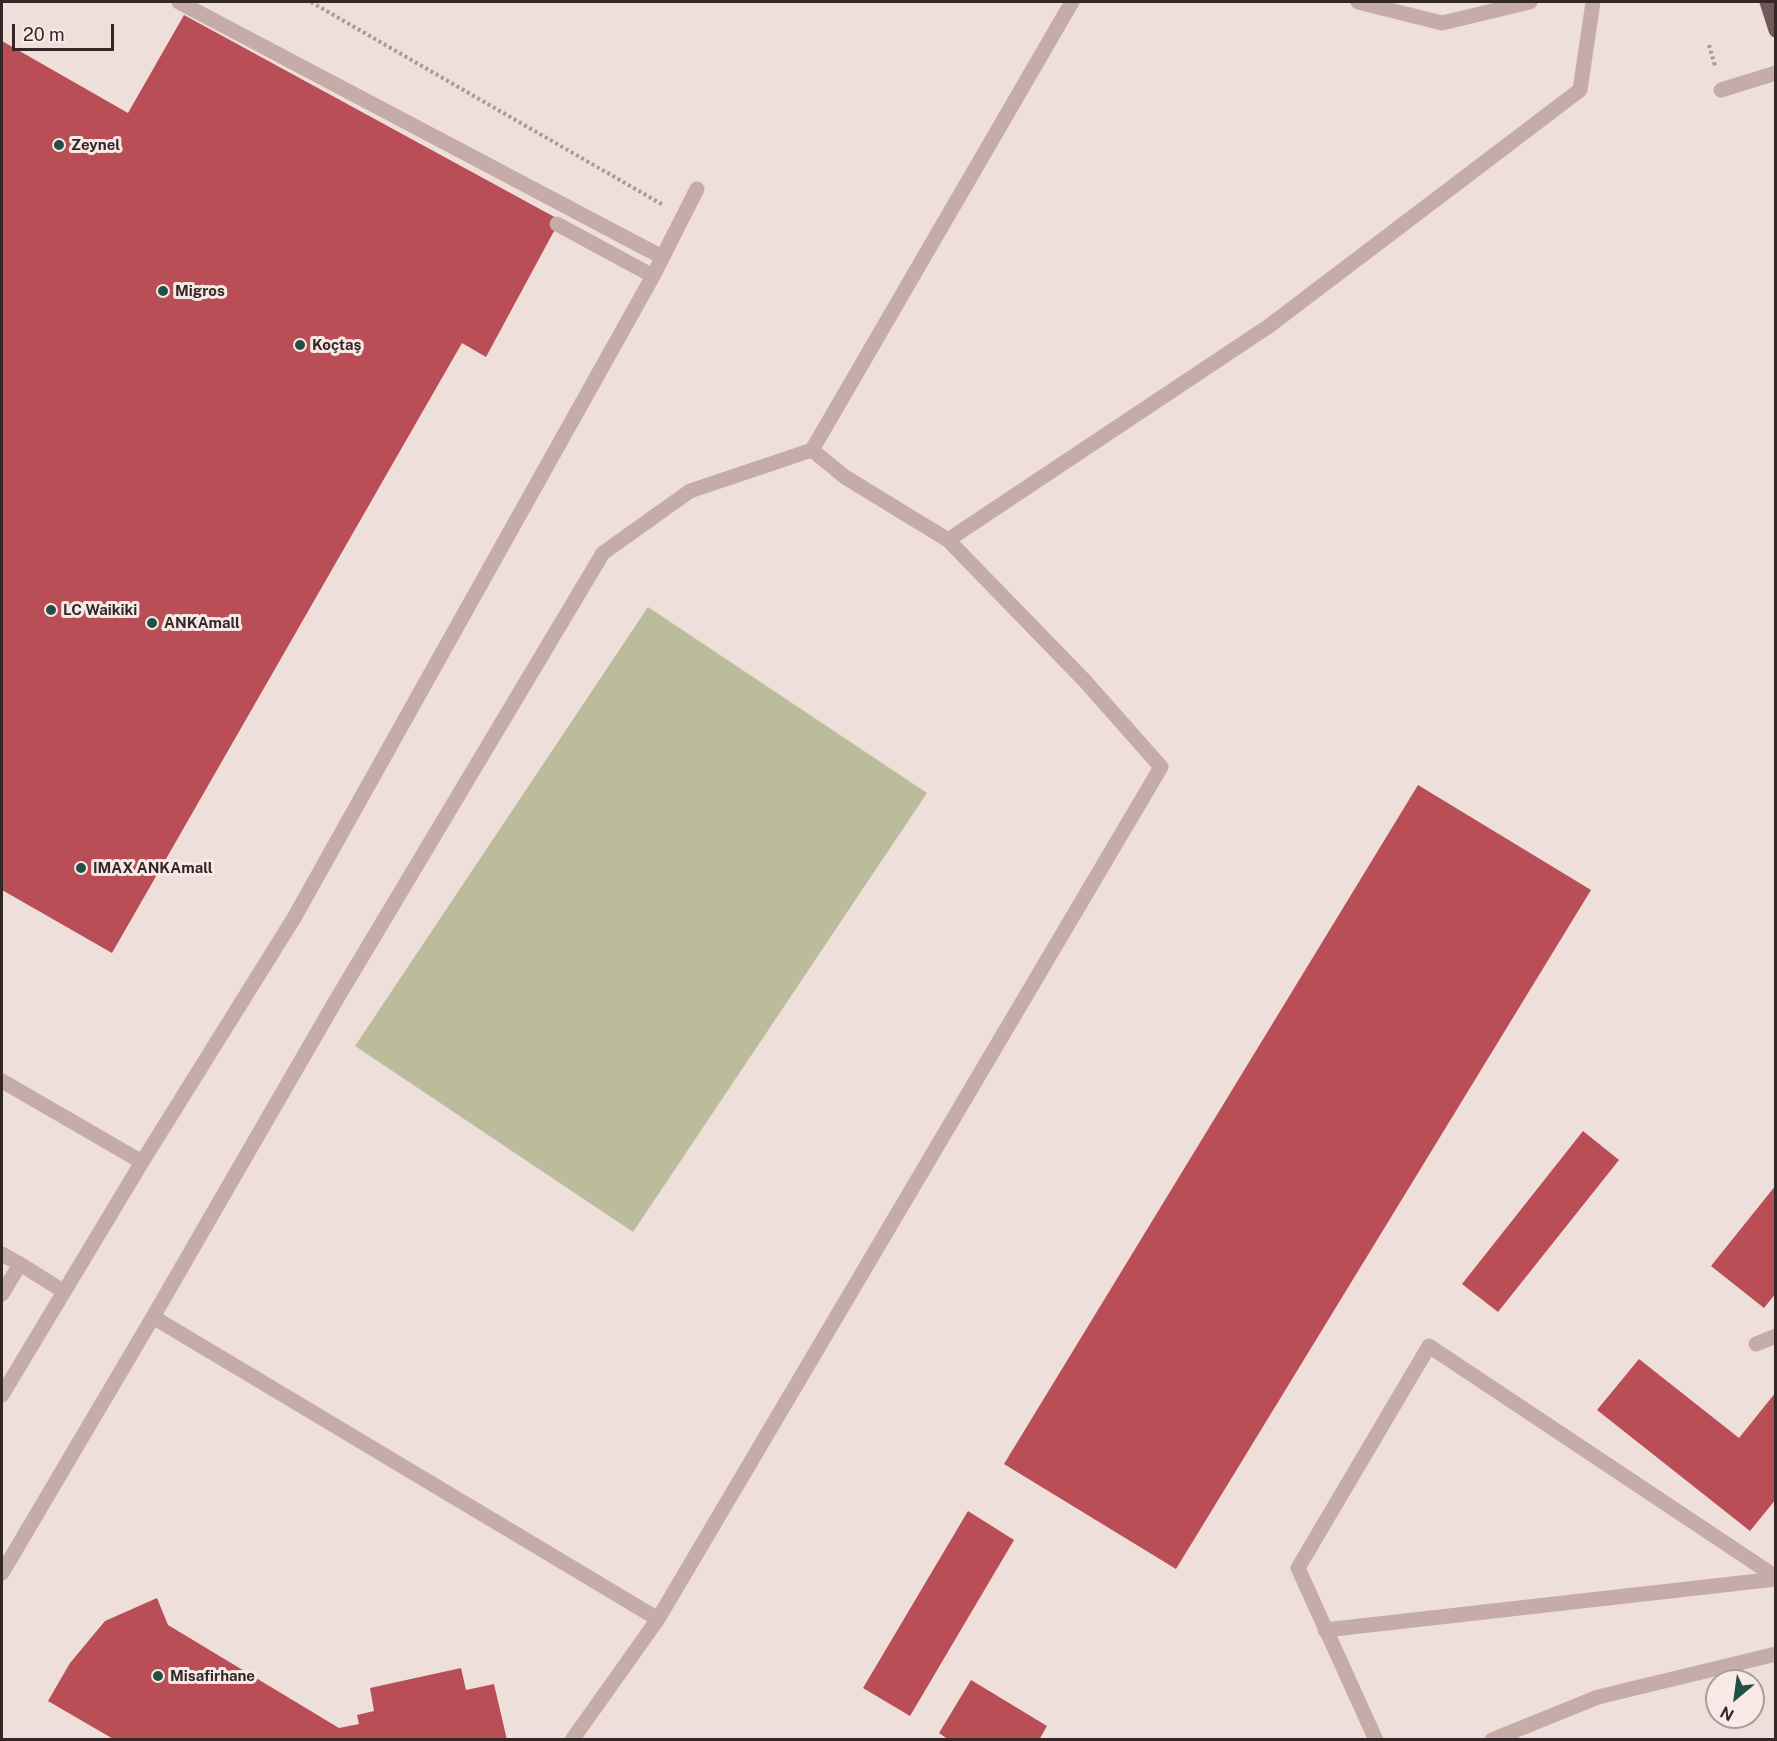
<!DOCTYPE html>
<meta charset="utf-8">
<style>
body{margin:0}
#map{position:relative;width:1777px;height:1741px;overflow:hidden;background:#efdfdb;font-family:"Public Sans",sans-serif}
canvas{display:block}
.frame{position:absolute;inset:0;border:3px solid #332727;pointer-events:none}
.north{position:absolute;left:1705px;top:1669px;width:60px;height:60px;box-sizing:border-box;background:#f7eae6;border:2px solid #a99c9a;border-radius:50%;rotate:209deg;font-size:16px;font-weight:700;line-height:24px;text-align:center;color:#332727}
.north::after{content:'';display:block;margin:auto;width:21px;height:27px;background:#215044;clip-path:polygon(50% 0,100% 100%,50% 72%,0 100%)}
.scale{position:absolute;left:12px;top:24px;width:102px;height:27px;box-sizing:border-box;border:3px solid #332727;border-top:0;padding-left:8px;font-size:18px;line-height:21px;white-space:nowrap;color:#332727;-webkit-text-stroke:4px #f7eae6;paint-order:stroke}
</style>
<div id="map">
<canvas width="1777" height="1741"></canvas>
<div class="frame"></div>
<div class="north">N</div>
<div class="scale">20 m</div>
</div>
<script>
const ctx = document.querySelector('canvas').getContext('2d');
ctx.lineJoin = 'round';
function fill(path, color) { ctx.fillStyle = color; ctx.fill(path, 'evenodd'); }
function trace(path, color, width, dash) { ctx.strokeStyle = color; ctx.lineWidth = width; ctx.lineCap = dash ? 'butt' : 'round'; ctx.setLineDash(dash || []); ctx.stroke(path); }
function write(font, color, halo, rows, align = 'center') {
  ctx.font = font + ' "Public Sans",sans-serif'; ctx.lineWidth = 6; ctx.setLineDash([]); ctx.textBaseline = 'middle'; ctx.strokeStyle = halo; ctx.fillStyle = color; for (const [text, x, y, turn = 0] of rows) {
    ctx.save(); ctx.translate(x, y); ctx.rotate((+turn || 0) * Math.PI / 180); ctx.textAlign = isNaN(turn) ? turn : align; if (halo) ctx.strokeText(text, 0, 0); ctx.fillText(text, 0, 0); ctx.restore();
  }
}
fill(new Path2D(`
 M648,607L927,793L633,1232L355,1046Z`), '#bbbc9c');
fill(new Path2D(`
 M184,15L560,220L486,357L462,343L112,953L2,890V41L128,113Z
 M1418,785L1591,890L1176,1569L1004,1464Z
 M1583,1131L1619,1160L1498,1312L1462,1284Z
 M1776,1185V1293L1764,1308L1711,1266Z
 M1639,1359L1739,1438L1776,1392V1499L1750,1531L1597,1410Z
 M968,1511L1014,1540L910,1716L863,1688Z
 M157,1598L168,1625L339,1728L359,1724L357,1715L374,1711L370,1688L461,1668L466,1690L494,1684L507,1740H115L48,1701L70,1663L105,1621Z
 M971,1680L1047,1726L1039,1740H949L939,1733Z`), '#b94e56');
trace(new Path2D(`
 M311,2L663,205
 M1709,45L1715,66`), '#b19692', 4, [3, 3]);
trace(new Path2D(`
 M179,2L662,257
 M1358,2L1442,23L1530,2
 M1721,90L1776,73
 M557,224L653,276
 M812,450L1072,2
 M948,540L1269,326L1580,90L1593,2
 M2,1081L142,1162
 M2,1254L20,1264L2,1294
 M20,1264L63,1291
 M153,1317L658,1619
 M1756,1344L1776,1336
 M2,1395L142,1162L294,918L653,276L697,189
 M2,1573L153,1317L332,1007L603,553L690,491L812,450L845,477L948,540L1085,681L1161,767L658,1619L572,1740
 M1325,1630L1776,1579
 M1376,1740L1298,1568L1429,1346L1776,1577
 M1492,1740L1598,1697L1776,1654`), '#c5aca8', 15);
trace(new Path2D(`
 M1767,2L1776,30`), '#735a5a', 15);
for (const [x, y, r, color] of [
 [59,145,6,"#215044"],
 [163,291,6,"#215044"],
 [300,345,6,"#215044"],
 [51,610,6,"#215044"],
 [152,623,6,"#215044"],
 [81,868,6,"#215044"],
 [158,1676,6,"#215044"]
]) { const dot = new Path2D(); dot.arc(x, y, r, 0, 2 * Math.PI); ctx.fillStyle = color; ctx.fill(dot); trace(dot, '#f7eae6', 2); }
write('bold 15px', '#332727', '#f7eae6', [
 ["Zeynel",71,145],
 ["Migros",175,291],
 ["Koçtaş",312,345],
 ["LC Waikiki",63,610],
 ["ANKAmall",164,623],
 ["IMAX ANKAmall",93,868],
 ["Misafirhane",170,1676]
], 'left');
</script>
